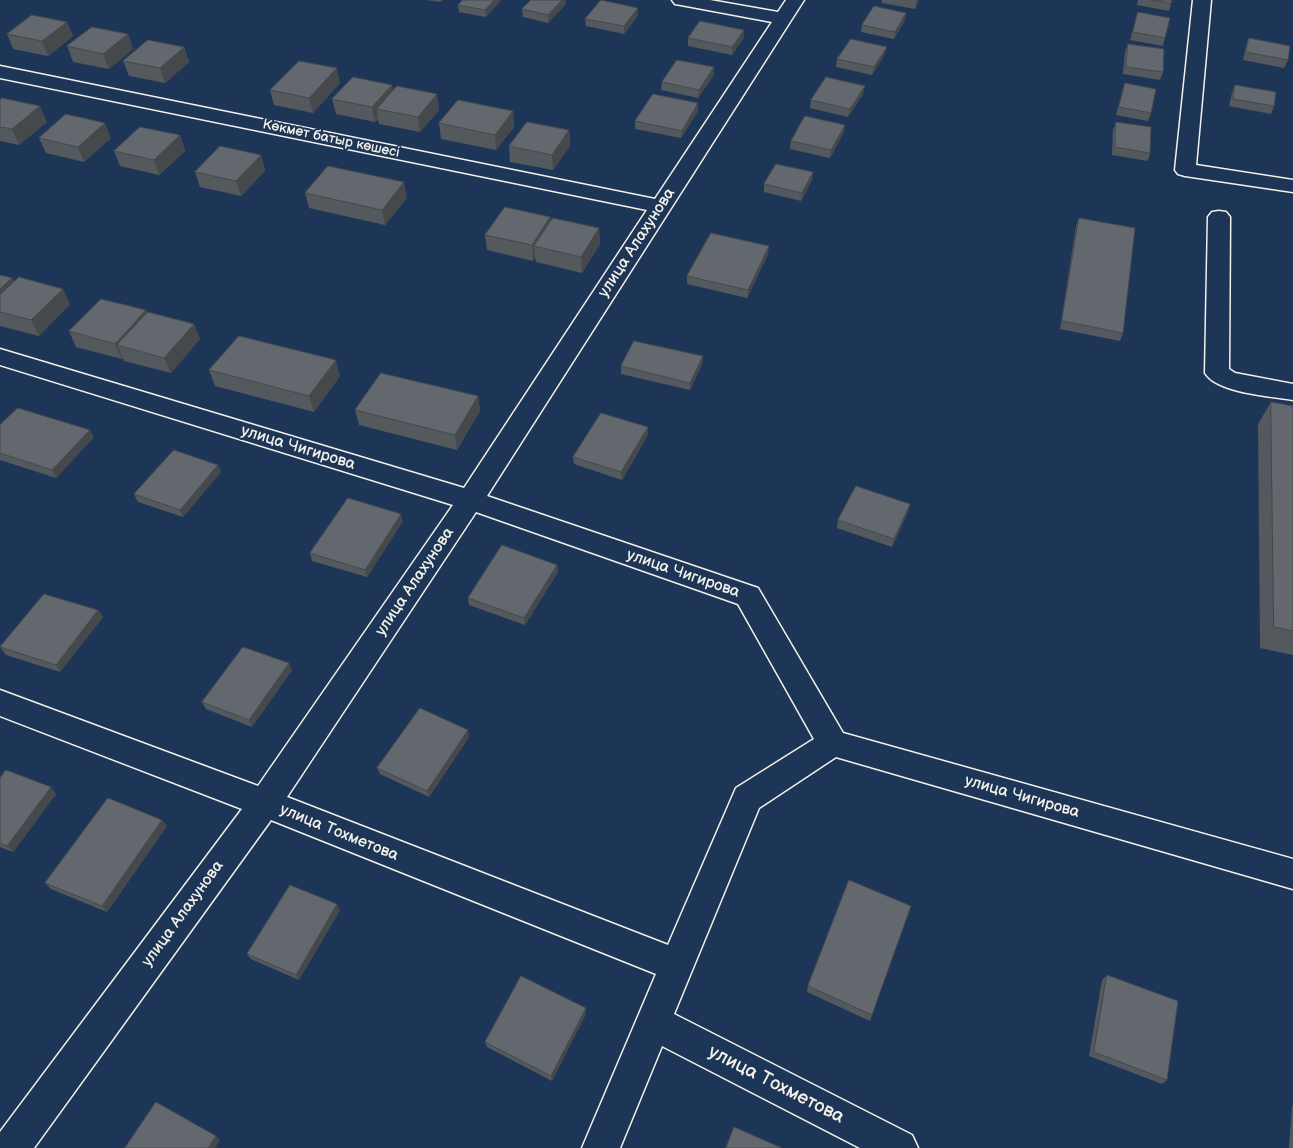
<!DOCTYPE html>
<meta charset="utf-8">
<style>
body{margin:0}
canvas{display:block;background:#1d3557}
</style>
<canvas width="1293" height="1148"></canvas>
<script>
const ctx = document.querySelector('canvas').getContext('2d');
ctx.lineJoin = 'round';
function trace(path, color, width, dash) { ctx.strokeStyle = color; ctx.lineWidth = width; ctx.lineCap = dash ? 'butt' : 'round'; ctx.setLineDash(dash || []); ctx.stroke(path); }
function fill(path, color) { ctx.fillStyle = color; ctx.fill(path, 'evenodd'); }
function write(font, color, halo, rows, align = 'center') {
  ctx.font = font + ' "Balsamiq Sans",sans-serif'; ctx.lineWidth = 4; ctx.setLineDash([]); ctx.textBaseline = 'middle'; ctx.strokeStyle = halo; ctx.fillStyle = color; for (const [text, x, y, turn = 0] of rows) {
    ctx.save(); ctx.translate(x, y); ctx.rotate((+turn || 0) * Math.PI / 180); ctx.textAlign = isNaN(turn) ? turn : align; if (halo) ctx.strokeText(text, 0, 0); ctx.fillText(text, 0, 0); ctx.restore();
  }
}
const minor = new Path2D(`
 M672,0H710L778,12L786,0H804L487,496L758,588L843,733L1293,859V889L836,757L759,808L674,1014L912,1135L918,1148H860L662,1046L620,1148H582L656,974L271,820L34,1148H0V1132L242,809L0,716V690L258,786L453,505L0,365V349L464,488L647,210L0,78V66L655,199L772,22L681,5L675,4ZM476,512L738,604L814,739L736,788L668,945L287,797Z
 M1193,0H1211L1196,165L1293,180V192L1185,176L1178,174L1175,170Z
 M1219,211L1226,212L1230,217L1229,369L1235,373L1293,384V400C1270,396 1217,393 1205,373L1208,217L1212,212Z`);
trace(minor, '#f4f1e8', 3);
fill(minor, '#1d3557');
fill(new Path2D(`
 M426,0H443L440,2Z
 M463,0H501L486,17L459,12L458,5Z
 M531,0H566V4L548,23L523,17L522,9Z
 M882,0H919L915,9L882,3Z
 M1138,0H1172L1169,11L1137,5Z
 M1138,12L1165,38L1163,46L1130,40Z
 M638,15L624,34L586,26L585,19Z
 M905,20L894,39L861,32L862,25Z
 M67,22L73,36L48,56L13,49L7,34Z
 M128,34L133,49L109,69L73,62L67,46Z
 M744,37L732,55L688,46V38Z
 M1249,38L1288,60L1284,68L1243,60L1246,46Z
 M1128,44L1163,72L1160,80L1123,74L1125,51Z
 M184,47L189,62L165,83L129,76L123,61Z
 M885,54L872,75L836,67L837,59Z
 M714,75L698,98L661,90L662,82Z
 M340,83L313,113L274,105L270,90Z
 M1125,83L1151,113L1148,121L1116,115Z
 M1235,85L1274,106L1271,114L1229,106L1232,93Z
 M865,86L863,94L848,117L810,108L811,100Z
 M332,99L439,110L420,132L379,124L378,119L375,122L336,114Z
 M0,100L47,122L19,145L0,141Z
 M698,103V111L681,138L635,129V121Z
 M513,111L514,127L496,150L441,139L439,123Z
 M1116,122L1150,153L1148,161L1112,155L1113,130Z
 M845,125L844,132L830,158L790,149L791,141Z
 M569,130L570,146L553,170L510,162L509,146Z
 M180,135L185,151L159,175L120,166L114,151Z
 M39,138H111L84,162L46,153Z
 M261,155L265,171L241,196L200,187L195,172Z
 M813,172L812,180L801,201L764,192V184Z
 M305,193L407,198L385,225L309,208Z
 M550,217L551,221L599,228L600,244L582,273L536,262L535,257L533,261L487,250L485,235Z
 M1079,218L1123,333L1120,341L1060,329L1076,226Z
 M768,254L747,298L687,284V276Z
 M0,275L12,278L14,282L70,304L39,336L0,326Z
 M146,310L147,313L194,324L200,339L171,373L124,361L123,358L122,359L76,347L69,331Z
 M703,356L702,364L690,390L621,374V366Z
 M209,370L340,376L314,412L215,386Z
 M478,396L480,411L457,450L359,425L355,410Z
 M1271,402L1293,406V655L1260,648L1258,424Z
 M0,425L94,437L56,478L0,460Z
 M648,427V435L622,480L574,464L573,457Z
 M218,465L221,472L183,517L138,502L134,494Z
 M910,504L908,512L892,547L837,528L838,520Z
 M403,521L367,577L312,561L310,553Z
 M557,565L558,572L525,625L469,605L468,598Z
 M98,610L103,617L60,672L6,655L0,647Z
 M292,670L252,727L206,709L202,702Z
 M469,737L429,797L380,774L377,768Z
 M0,778L56,794L13,852L0,847Z
 M162,820L167,826L107,912L51,889L45,883Z
 M340,910L299,980L251,959L247,954Z
 M1107,975L1167,1080L1162,1084L1089,1056L1102,980Z
 M808,986L872,1015L870,1021L807,992Z
 M586,1014L552,1081L487,1047L485,1042Z
 M1293,1105V1148H1289L1292,1106Z`), '#54595e');
fill(new Path2D(`
 M494,0H501L486,17L485,10Z
 M562,0H566V4L548,23V15Z
 M917,0H919L915,9L916,1Z
 M638,8V15L624,34V26Z
 M906,13L905,20L894,39L895,32Z
 M67,22L73,36L48,56L42,41Z
 M744,30V37L732,55V47Z
 M128,34L133,49L109,69L103,54Z
 M184,47L189,62L165,83L160,68Z
 M887,47L885,54L872,75L874,67Z
 M714,67V75L698,98L699,90Z
 M337,68L340,83L313,113L309,98Z
 M392,85L395,100L377,109L378,119L375,122L372,107Z
 M865,86L863,94L848,117L850,109Z
 M437,94L439,110L420,132L418,117Z
 M698,103V111L681,138L682,131Z
 M40,106L47,122L19,145L12,129Z
 M513,111L514,127L496,150L495,135Z
 M105,123L111,138L84,162L78,147Z
 M845,125L844,132L830,158L831,150Z
 M569,130L570,146L553,170L552,155Z
 M180,135L185,151L159,175L154,160Z
 M261,155L265,171L241,196L236,181Z
 M813,172L812,180L801,201L802,193Z
 M404,182L407,198L385,225L382,210Z
 M550,217L552,232L534,246L535,257L533,261L532,245Z
 M599,228L600,244L582,273L581,257Z
 M769,246L768,254L747,298L748,290Z
 M12,278L20,293L0,312V289Z
 M63,289L70,304L39,336L31,320Z
 M146,310L152,326L117,345L123,358L122,359L115,344Z
 M194,324L200,339L171,373L164,358Z
 M703,356L702,364L690,390V383Z
 M336,360L340,376L314,412L309,396Z
 M478,396L480,411L457,450L455,435Z
 M648,427V435L622,480L621,472Z
 M90,430L94,437L56,478L52,470Z
 M218,465L221,472L183,517L180,510Z
 M910,504L908,512L892,547L894,539Z
 M401,514L403,521L367,577L365,570Z
 M557,565L558,572L525,625L524,618Z
 M98,610L103,617L60,672L56,665Z
 M289,663L292,670L252,727L249,720Z
 M468,730L469,737L429,797L427,791Z
 M51,787L56,794L13,852L7,846Z
 M162,820L167,826L107,912L102,906Z
 M337,904L340,910L299,980L296,975Z
 M586,1008V1014L552,1081L551,1076Z
 M216,1136L220,1140L215,1148H208Z`), '#45494c');
const building = new Path2D(`
 M463,0H494L485,10L458,5Z
 M531,0H562L548,15L522,9Z
 M601,0L638,8L624,26L585,19Z
 M1152,0H1172L1171,3Z
 M874,6L906,13L895,32L862,25Z
 M1138,12L1170,18L1165,38L1133,32Z
 M32,15L67,22L42,41L7,34Z
 M700,21L744,30L732,47L688,38Z
 M92,27L128,34L103,54L67,46Z
 M1249,38L1290,46L1288,60L1246,52Z
 M851,39L887,47L874,67L837,59Z
 M148,40L184,47L160,68L123,61Z
 M1128,44L1164,49L1163,72L1126,67Z
 M677,60L714,67L699,90L662,82Z
 M299,61L337,68L309,98L270,90Z
 M353,77L392,85L372,107L332,99Z
 M826,77L865,86L850,109L811,100Z
 M1125,83L1156,89L1151,113L1119,107Z
 M1235,85L1276,92L1274,106L1233,99Z
 M397,86L437,94L418,117L377,109Z
 M653,94L698,103L682,131L635,121Z
 M2,98L40,106L12,129L0,127V100Z
 M458,100L513,111L495,135L439,123Z
 M66,114L105,123L78,147L39,138Z
 M805,116L845,125L831,150L791,141Z
 M527,122L569,130L552,155L509,146Z
 M1116,122L1151,127L1150,153L1115,147Z
 M140,127L180,135L154,160L114,151Z
 M220,146L261,155L236,181L195,172Z
 M776,164L813,172L802,193L764,184Z
 M328,166L404,182L382,210L305,193Z
 M505,207L550,217L532,245L485,235Z
 M553,218L599,228L581,257L534,246Z
 M1079,218L1135,228L1123,333L1062,321Z
 M711,233L769,246L748,290L687,276Z
 M0,275L12,278L0,289Z
 M19,277L63,289L31,320L0,312V295Z
 M101,299L146,310L115,344L69,331Z
 M148,312L194,324L164,358L117,345Z
 M239,336L336,360L309,396L209,370Z
 M634,341L703,356L690,383L621,366Z
 M381,373L478,396L455,435L355,410Z
 M1271,402L1293,406V631L1274,627Z
 M18,408L90,430L52,470L0,453V425Z
 M601,413L648,427L621,472L573,457Z
 M174,450L218,465L180,510L134,494Z
 M856,486L910,504L894,539L838,520Z
 M348,498L401,514L365,570L310,553Z
 M502,545L557,565L524,618L468,598Z
 M44,594L98,610L56,665L0,647Z
 M243,647L289,663L249,720L202,702Z
 M420,708L468,730L427,791L377,768Z
 M6,770L51,787L7,846L0,843V778Z
 M108,798L162,820L102,906L45,883Z
 M849,880L911,906L872,1015L808,986Z
 M290,885L337,904L296,975L247,954Z
 M1107,975L1178,1001L1167,1080L1094,1052Z
 M521,976L586,1008L551,1076L485,1042Z
 M156,1102L216,1136L208,1148H125Z
 M734,1127L782,1148H726Z`);
fill(building, '#62686d');
trace(building, '#45494c', 1);
write('14px', '#f4f1e8', '#1d3557', [
 ["Көкмет батыр көшесі",331,139,12]
]);
write('16px', '#f4f1e8', '#1d3557', [
 ["улица Алахунова",637,243,-57],
 ["улица Чигирова",298,448,17],
 ["улица Чигирова",683,574,19],
 ["улица Алахунова",415,582,-56],
 ["улица Чигирова",1022,797,16],
 ["улица Тохметова",339,833,22],
 ["улица Алахунова",183,914,-54]
]);
write('19px', '#f4f1e8', '#1d3557', [
 ["улица Тохметова",776,1085,27]
]);
</script>
